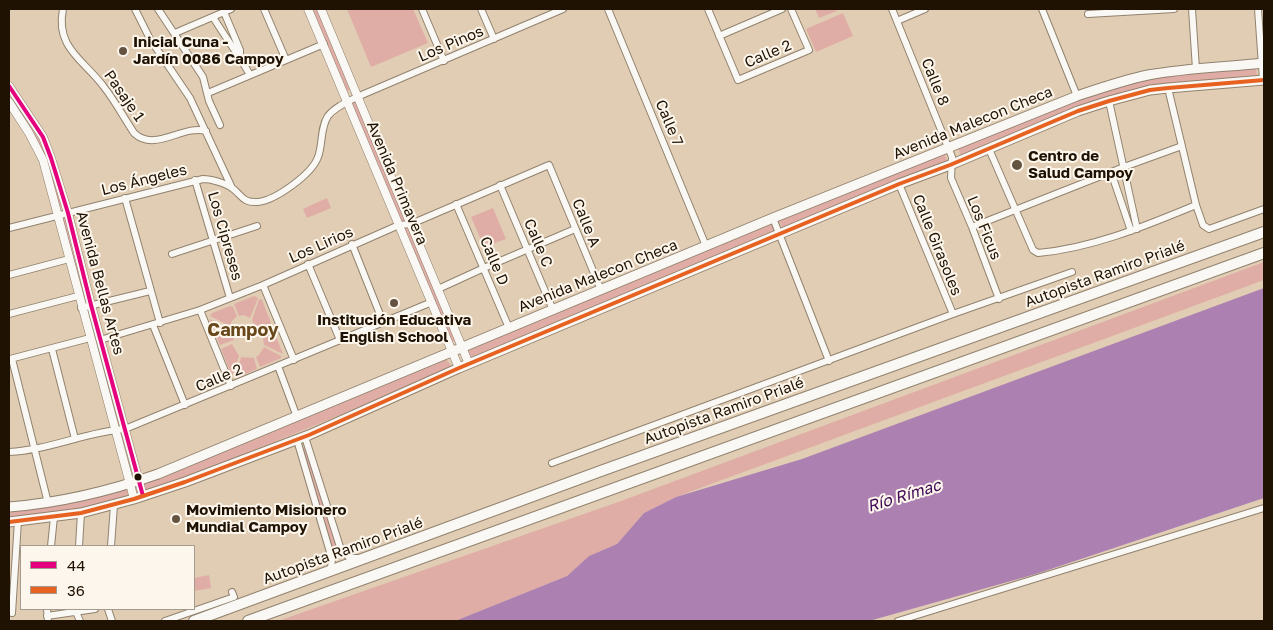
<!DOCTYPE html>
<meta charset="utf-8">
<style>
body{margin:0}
#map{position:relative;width:1273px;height:630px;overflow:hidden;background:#e1cdb4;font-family:"Golos Text",sans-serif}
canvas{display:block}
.frame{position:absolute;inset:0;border:10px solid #1f1202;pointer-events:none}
.legend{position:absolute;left:20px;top:545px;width:175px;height:65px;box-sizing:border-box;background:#fdf6ec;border:1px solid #a49b8e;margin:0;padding:6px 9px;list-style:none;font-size:15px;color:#1f1202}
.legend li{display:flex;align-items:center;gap:10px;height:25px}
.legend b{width:25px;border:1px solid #a49b8e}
</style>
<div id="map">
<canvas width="1273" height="630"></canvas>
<div class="frame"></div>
<ul class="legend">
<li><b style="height:6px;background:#e5007d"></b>44</li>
<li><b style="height:6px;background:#e76120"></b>36</li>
</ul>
</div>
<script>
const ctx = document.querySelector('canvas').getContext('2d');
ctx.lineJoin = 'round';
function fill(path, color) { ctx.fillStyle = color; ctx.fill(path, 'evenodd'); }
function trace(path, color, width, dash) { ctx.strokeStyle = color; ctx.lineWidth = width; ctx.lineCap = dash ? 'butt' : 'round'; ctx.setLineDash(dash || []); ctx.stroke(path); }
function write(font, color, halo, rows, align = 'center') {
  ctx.font = font + ' "Golos Text",sans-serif'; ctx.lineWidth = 4; ctx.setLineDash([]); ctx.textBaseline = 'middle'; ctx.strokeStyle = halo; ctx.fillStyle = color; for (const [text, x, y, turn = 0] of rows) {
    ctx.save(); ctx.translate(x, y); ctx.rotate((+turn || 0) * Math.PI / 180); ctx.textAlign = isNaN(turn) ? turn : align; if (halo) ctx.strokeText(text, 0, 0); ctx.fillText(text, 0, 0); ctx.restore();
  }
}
fill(new Path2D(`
 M312,9H318L352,89L347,91Z
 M347,9H413L428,43L371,67Z
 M815,9H836L837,11L819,18Z
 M843,13L853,36L816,52L806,29Z
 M1254,67L1256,69L1257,75L1253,78L1134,92L961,157L958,147C1009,126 1060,101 1114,86C1160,74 1207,71 1254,67Z
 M9,90L31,122L45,149L62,205L61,207H59L24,118L9,97Z
 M356,100L456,340L452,342L351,102Z
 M944,153L947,160L946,164L786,228L782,227L779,221L781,218Z
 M327,198L331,208L307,218L303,209Z
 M493,208L506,239L484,247L471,217Z
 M61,215L65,216L120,421L119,423L117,424Z
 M768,224L772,225L774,231L771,235L476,358H471L468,351L470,348Z
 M1264,262V280L676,497L644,513L617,544L589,556L567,576L455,621H278L621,501Z
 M254,296L258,298L250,318L244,315L239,316L234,304Z
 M259,299L262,300L271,323L269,325L257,330L252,320Z
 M230,306L233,307L237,316L232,321L230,326L210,316L212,313Z
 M209,319L230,329L234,340L220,345Z
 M270,327L273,329L283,354L264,345L262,331Z
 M232,344L239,356L232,376L221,349Z
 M264,347L281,356V358L260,367L256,357L259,355Z
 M241,357L254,358L257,369L238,377L236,375Z
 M446,359L451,365L450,370L184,479L148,492L145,491L143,485L144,482L299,420Z
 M302,447L305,449L339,551L338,555L334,551L301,449Z
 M126,488L129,490V497L86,508L9,519V509Z
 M209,575L211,588L194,591V578Z`), '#e0ada6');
fill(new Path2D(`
 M1264,288V498L1036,574L869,621H455L567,576L589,556L617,544L644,513L676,497L802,459Z`), '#ac81b2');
const minor = new Path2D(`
 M63,9C55,48 84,60 104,87C115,101 124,118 134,133C155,153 183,124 206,131
 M135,9L150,39L190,98L232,188
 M158,9L203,77L209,101L220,125
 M264,9L286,60
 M422,9L444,61
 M481,9L494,39
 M608,9L706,246
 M708,9L738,80L809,50L791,9
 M892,9L952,157L951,178L972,227L999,299
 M1042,9L1077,96
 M1192,9L1196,69
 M1258,9L1263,80
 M224,12L240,50V56
 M1088,14L1174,9
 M213,17C225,37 239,55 250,75
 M897,21L925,9
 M175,33L231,9
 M719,36L782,9
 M1168,88L1196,205L1203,225L1209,229L1264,209
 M208,93L324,44
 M1109,101L1137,229
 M989,149L1033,250L1038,253C1093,248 1145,226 1196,205
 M1111,172L1131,231
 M195,180L230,298
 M899,184L953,314
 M500,185L553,310
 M125,198L160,323
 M456,204L509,328
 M773,218L829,361
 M972,227L1124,167L1182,146
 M9,228L203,179C211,179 225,183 232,188C242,195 242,203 258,202C276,200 312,174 318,157C323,144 320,128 328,116C335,107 347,102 357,97L563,9
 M352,244L383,322
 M172,254L257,226
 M308,264L340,340
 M9,275L69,259
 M263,285L294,360
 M438,289L484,268L575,229
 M81,308L150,291
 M200,310L231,386
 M9,314L78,296
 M153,325L185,405
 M100,340L200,310L263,285L399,225L411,224L549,165L601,290
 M52,349L75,439
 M10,359L90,338
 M12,359L48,503
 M278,366L297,417
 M305,437L341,550L350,558H357
 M297,440L332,559L331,568L328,572
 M9,452C49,450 86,432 125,429L432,302
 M552,463L953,314L1072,272
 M51,546L54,517
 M79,546L81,513
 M111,546L114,505
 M47,609L48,621
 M76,609V612L80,621
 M108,609L112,621
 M12,613L18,521
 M47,616L95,609
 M165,621L234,597L232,592
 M898,621L1264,508`);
const tertiary = new Path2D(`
 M308,9L459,368
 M321,9L469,364
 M9,86L43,137L51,158L68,213L91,305L143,496
 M9,102L29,133L43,160L134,499`);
const secondary = new Path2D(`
 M9,507C60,503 110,491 158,474L773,218L1077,96C1101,88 1124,80 1148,75C1186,68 1226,67 1264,63
 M9,522L81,513L134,499L185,482L309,435L459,368L899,184L950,165L1078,111L1109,101L1150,90L1168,88L1264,80`);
const trunk = new Path2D(`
 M194,621L598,472L1264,232
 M248,621L1264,253`);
trace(minor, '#91826e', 8);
trace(tertiary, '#91826e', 9);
trace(secondary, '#91826e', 11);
trace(trunk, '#91826e', 12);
trace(minor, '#faf8f4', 6);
trace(tertiary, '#faf8f4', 8);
trace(secondary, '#faf8f4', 9);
trace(trunk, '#faf8f4', 10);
trace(new Path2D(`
 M9,86L43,137L51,158L68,213L91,305L143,496`), '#e5007d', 4);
trace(new Path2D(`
 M9,522L81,513L134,499L185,482L309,435L459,368L899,184L950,165L1078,111L1109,101L1150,90L1168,88L1264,80`), '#e76120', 4);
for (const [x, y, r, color] of [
 [123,51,5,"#635340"],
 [1017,165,6,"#635340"],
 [394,303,5,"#635340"],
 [138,477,4.5,"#1f1202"],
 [176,519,5,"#635340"]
]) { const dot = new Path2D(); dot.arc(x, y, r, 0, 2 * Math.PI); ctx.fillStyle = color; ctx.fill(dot); trace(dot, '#fdf6ec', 2); }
write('bold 15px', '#1f1202', '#fdf6ec', [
 ["Inicial Cuna -",133,42],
 ["Jardín 0086 Campoy",133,59],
 ["Centro de",1028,156],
 ["Salud Campoy",1028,173],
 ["Institución Educativa",394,320,"center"],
 ["English School",394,337,"center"],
 ["Movimiento Misionero",186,510],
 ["Mundial Campoy",186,527]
], 'left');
write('15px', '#1f1202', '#fdf6ec', [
 ["Los Pinos",451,44,-23],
 ["Calle 2",768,54,-23],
 ["Calle 8",935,82,68],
 ["Pasaje 1",124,96,55],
 ["Calle 7",669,123,67],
 ["Avenida Malecon Checa",973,123,-22],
 ["Los Ángeles",144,180,-14],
 ["Avenida Primavera",397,183,67],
 ["Calle A",586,223,68],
 ["Los Ficus",984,228,68],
 ["Los Cipreses",225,236,74],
 ["Calle C",538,243,67],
 ["Los Lirios",321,245,-24],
 ["Calle Girasoles",937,245,68],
 ["Calle D",494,261,67],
 ["Autopista Ramiro Prialé",1105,274,-20],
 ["Avenida Malecon Checa",598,276,-22],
 ["Avenida Bellas Artes",100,283,75],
 ["Calle 2",219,378,-23],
 ["Autopista Ramiro Prialé",724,411,-20],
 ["Autopista Ramiro Prialé",343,551,-20]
]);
write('italic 16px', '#3f0855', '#fdf6ec', [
 ["Río Rímac",904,496,-17]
]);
write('bold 18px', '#68481a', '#fdf6ec', [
 ["Campoy",243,330]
]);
</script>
